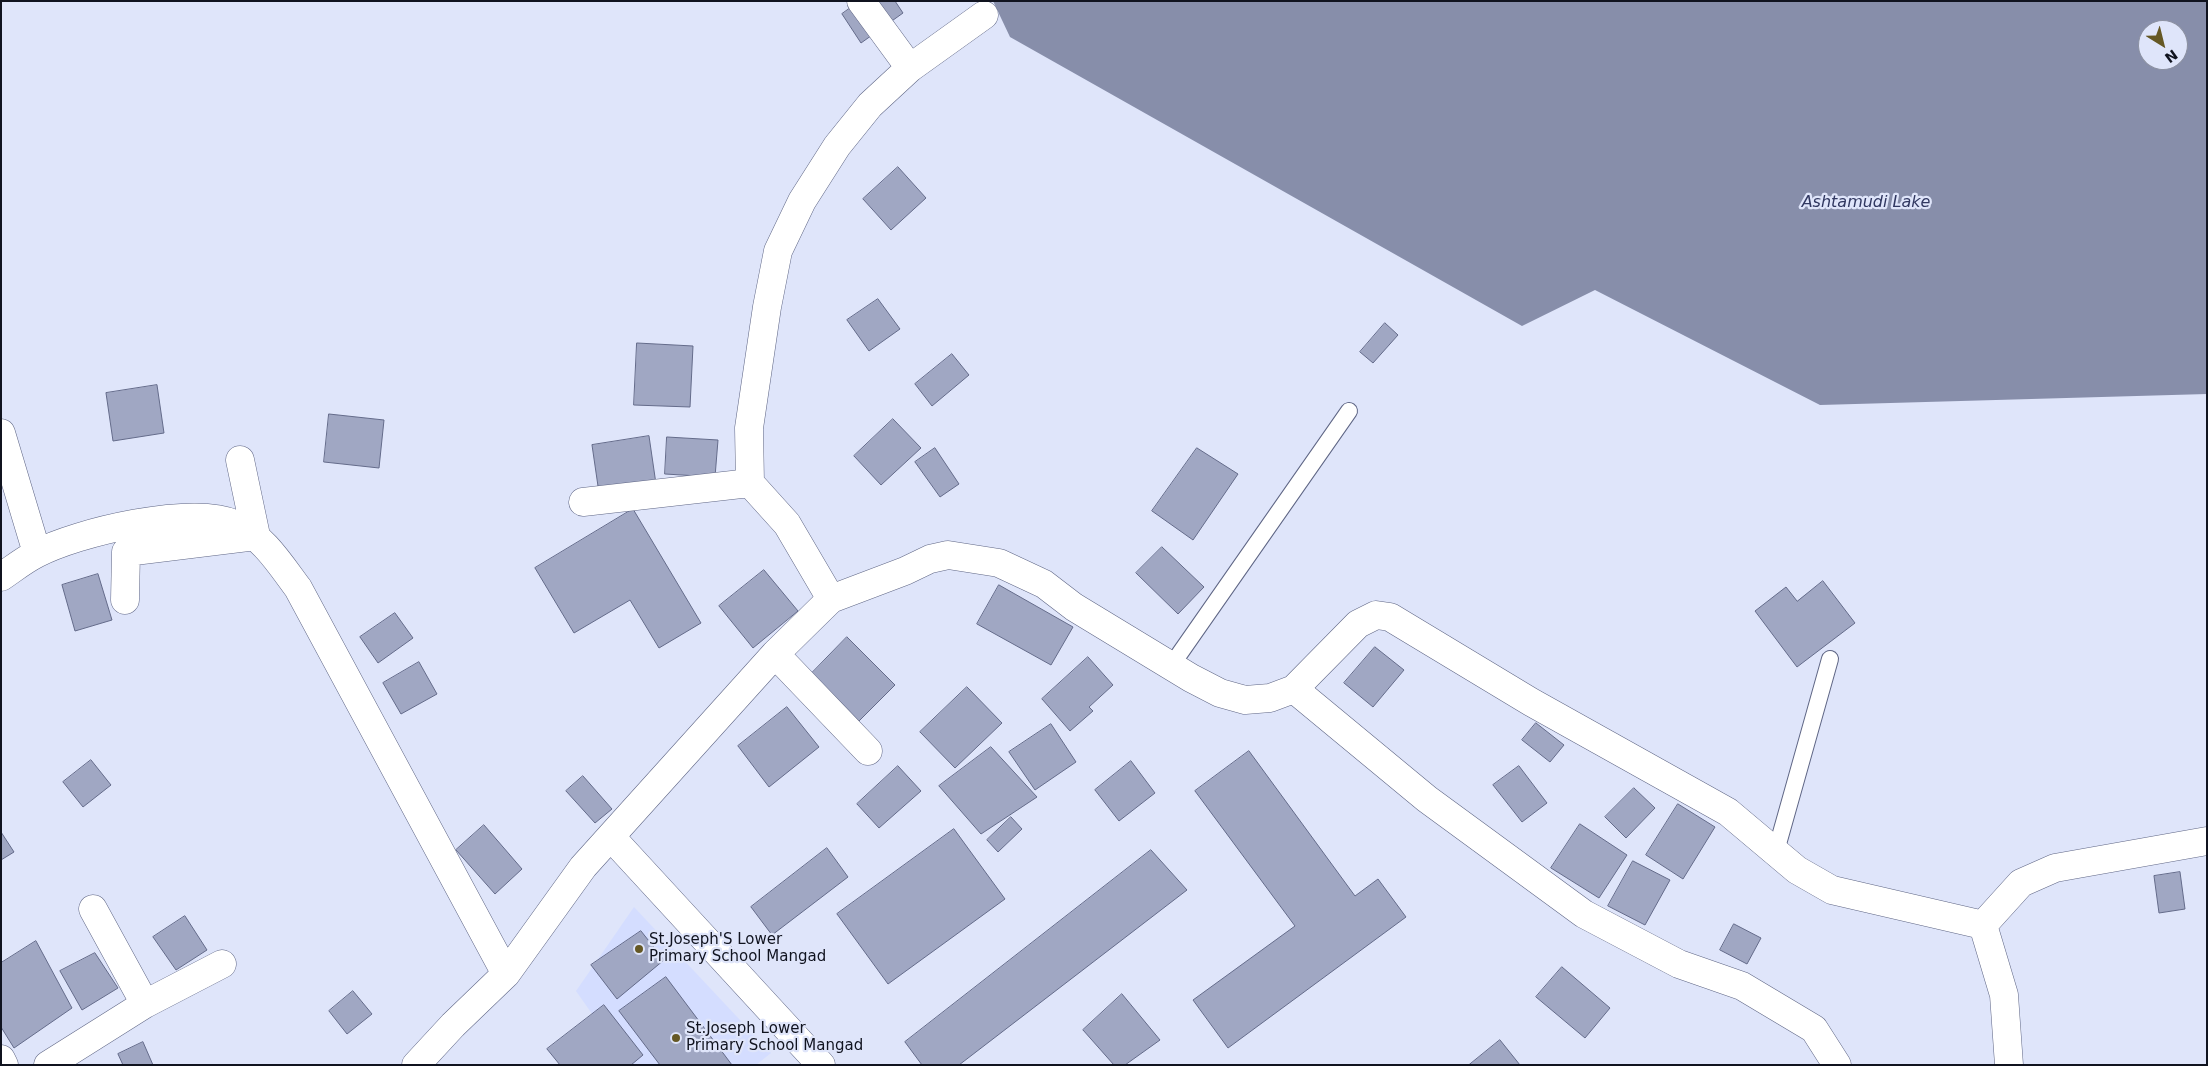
<!DOCTYPE html>
<style>
body{margin:0}
#map{position:relative;width:2208px;height:1066px;overflow:hidden;background:#dfe5fa;font-family:"DejaVu Sans",sans-serif}
canvas{display:block}
.frame{position:absolute;inset:0;border:2px solid #10131f;pointer-events:none}
.north{position:absolute;left:2138px;top:20px;width:50px;height:50px;box-sizing:border-box;background:#dfe5fa;border:1px solid #8c91a2;border-radius:50%;rotate:144deg;font-size:14px;font-weight:700;line-height:20px;text-align:center;color:#10131f}
.north::after{content:'';display:block;margin:auto;width:18px;height:22px;background:#655825;clip-path:polygon(50% 0,100% 100%,50% 72%,0 100%)}
</style>
<div id="map">
<canvas width="2208" height="1066"></canvas>
<div class="frame"></div>
<div class="north">N</div>
</div>
<script>
const ctx = document.querySelector('canvas').getContext('2d');
ctx.lineJoin = 'round';
function fill(path, color) { ctx.fillStyle = color; ctx.fill(path, 'evenodd'); }
function trace(path, color, width, dash) { ctx.strokeStyle = color; ctx.lineWidth = width; ctx.lineCap = dash ? 'butt' : 'round'; ctx.setLineDash(dash || []); ctx.stroke(path); }
function write(font, color, halo, rows, align = 'center') {
  ctx.font = font + ' "DejaVu Sans",sans-serif'; ctx.lineWidth = 4.5; ctx.setLineDash([]); ctx.textBaseline = 'middle'; ctx.strokeStyle = halo; ctx.fillStyle = color; for (const [text, x, y, turn = 0] of rows) {
    ctx.save(); ctx.translate(x, y); ctx.rotate((+turn || 0) * Math.PI / 180); ctx.textAlign = isNaN(turn) ? turn : align; if (halo) ctx.strokeText(text, 0, 0); ctx.fillText(text, 0, 0); ctx.restore();
  }
}
fill(new Path2D(`
 M634,907L771,1053L756,1065H628L576,991Z`), '#d4ddff');
fill(new Path2D(`
 M993,1H2207V394L1820,405L1595,290L1522,326L1010,37ZM2148,30H2178V60H2148Z`), '#878eaa');
const building = new Path2D(`
 M860,1H895L903,13L861,43L842,14Z
 M898,167L926,198L891,230L863,199Z
 M878,299L900,329L869,351L847,320Z
 M1385,323L1398,335L1373,363L1360,352Z
 M637,343L693,346L690,407L634,405Z
 M952,354L969,375L932,406L915,384Z
 M157,385L164,433L113,441L106,393Z
 M329,414L384,420L379,468L324,462Z
 M893,419L921,448L881,485L854,456Z
 M649,436L656,484L599,493L592,445Z
 M667,437L718,440L715,477L665,474Z
 M935,448L959,484L940,497L915,462Z
 M1197,448L1238,474L1193,540L1152,511Z
 M633,509L701,623L659,648L630,600L574,633L535,568Z
 M1162,547L1204,587L1178,614L1136,573Z
 M764,570L798,611L753,648L719,606Z
 M98,574L112,620L75,631L62,585Z
 M1823,581L1855,623L1797,667L1755,611L1786,587L1797,601Z
 M999,585L1073,627L1051,665L977,624Z
 M395,613L413,638L378,663L360,637Z
 M847,637L895,685L859,721L812,673Z
 M1375,647L1404,670L1373,707L1344,683Z
 M1088,657L1113,685L1089,707L1093,711L1070,731L1042,699Z
 M419,662L437,694L401,714L383,683Z
 M967,687L1002,723L955,768L920,732Z
 M787,707L819,747L769,787L738,746Z
 M1536,723L1564,745L1550,762L1522,740Z
 M1051,724L1076,762L1035,790L1009,752Z
 M991,747L1037,797L981,834L939,786Z
 M1249,751L1355,896L1378,879L1406,917L1228,1048L1193,1000L1295,926L1195,791Z
 M91,760L111,785L83,807L63,782Z
 M1131,761L1155,793L1119,821L1095,790Z
 M898,766L921,791L879,828L857,804Z
 M1519,766L1547,803L1522,822L1493,785Z
 M583,776L612,809L595,823L566,791Z
 M1634,788L1655,808L1626,838L1605,817Z
 M1678,804L1715,827L1683,879L1646,855Z
 M1011,817L1022,829L998,852L987,840Z
 M1580,824L1627,855L1599,898L1551,868Z
 M484,825L522,869L495,894L456,850Z
 M954,829L1005,899L888,984L837,914Z
 M1,832L14,852L1,860Z
 M827,848L848,877L772,935L751,907Z
 M1151,850L1187,890L959,1065H922L905,1042Z
 M1633,861L1670,880L1645,925L1608,906Z
 M2180,872L2185,909L2159,913L2154,876Z
 M185,916L207,950L176,970L153,937Z
 M1734,924L1761,938L1747,964L1720,950Z
 M641,931L664,960L617,999L591,965Z
 M36,941L72,1008L14,1048L1,1027V963Z
 M95,953L118,988L82,1010L60,971Z
 M1562,967L1610,1008L1585,1038L1536,997Z
 M666,977L732,1065H660L619,1011Z
 M353,991L372,1014L347,1034L329,1011Z
 M1122,994L1160,1040L1125,1065H1114L1083,1030Z
 M604,1005L643,1055L631,1065H560L547,1049Z
 M1500,1040L1520,1065H1469Z
 M143,1042L153,1065H123L118,1054Z`);
fill(building, '#a0a7c3');
trace(building, '#646b8a', 1);
const service = new Path2D(`
 M1171,666L1349,411
 M1776,851L1830,659`);
const minor = new Path2D(`
 M861,1L910,68
 M1,433L37,553
 M583,502L750,483
 M1,577C13,569 24,560 36,554C77,532 193,505 235,524C263,536 280,564 298,588L506,974
 M831,599L787,524L750,483L749,428L767,307L778,251L802,201L837,146L870,105L910,68L984,15
 M125,600L126,552L256,536L240,460
 M775,654L868,751
 M1294,689L1427,799L1584,914L1679,964L1742,986L1814,1029L1837,1065
 M611,837L821,1065
 M93,909L145,1004
 M1983,925L2004,995L2009,1065
 M1,1059L4,1065
 M48,1065L145,1004L222,964
 M416,1065L453,1025L506,974L583,867L775,654L831,599L905,571L930,559L948,555L999,563L1044,584L1074,607L1191,678L1220,693L1245,700L1270,698L1294,689L1358,624L1376,615L1390,617L1531,702L1728,812L1797,870L1832,890L1983,925L2021,883L2055,868L2207,841`);
trace(service, '#5f6685', 18);
trace(minor, '#5f6685', 29);
trace(service, '#fff', 16);
trace(minor, '#fff', 28);
for (const [x, y, r, color] of [
 [639,949,5,"#655825"],
 [676,1038,5,"#655825"]
]) { const dot = new Path2D(); dot.arc(x, y, r, 0, 2 * Math.PI); ctx.fillStyle = color; ctx.fill(dot); trace(dot, '#dfe5fa', 2); }
write('15px', '#10131f', '#dfe5fa', [
 ["St.Joseph'S Lower",649,940],
 ["Primary School Mangad",649,957],
 ["St.Joseph Lower",686,1029],
 ["Primary School Mangad",686,1046]
], 'left');
write('italic 16px', '#313861', '#dfe5fa', [
 ["Ashtamudi Lake",1866,203]
]);
</script>
